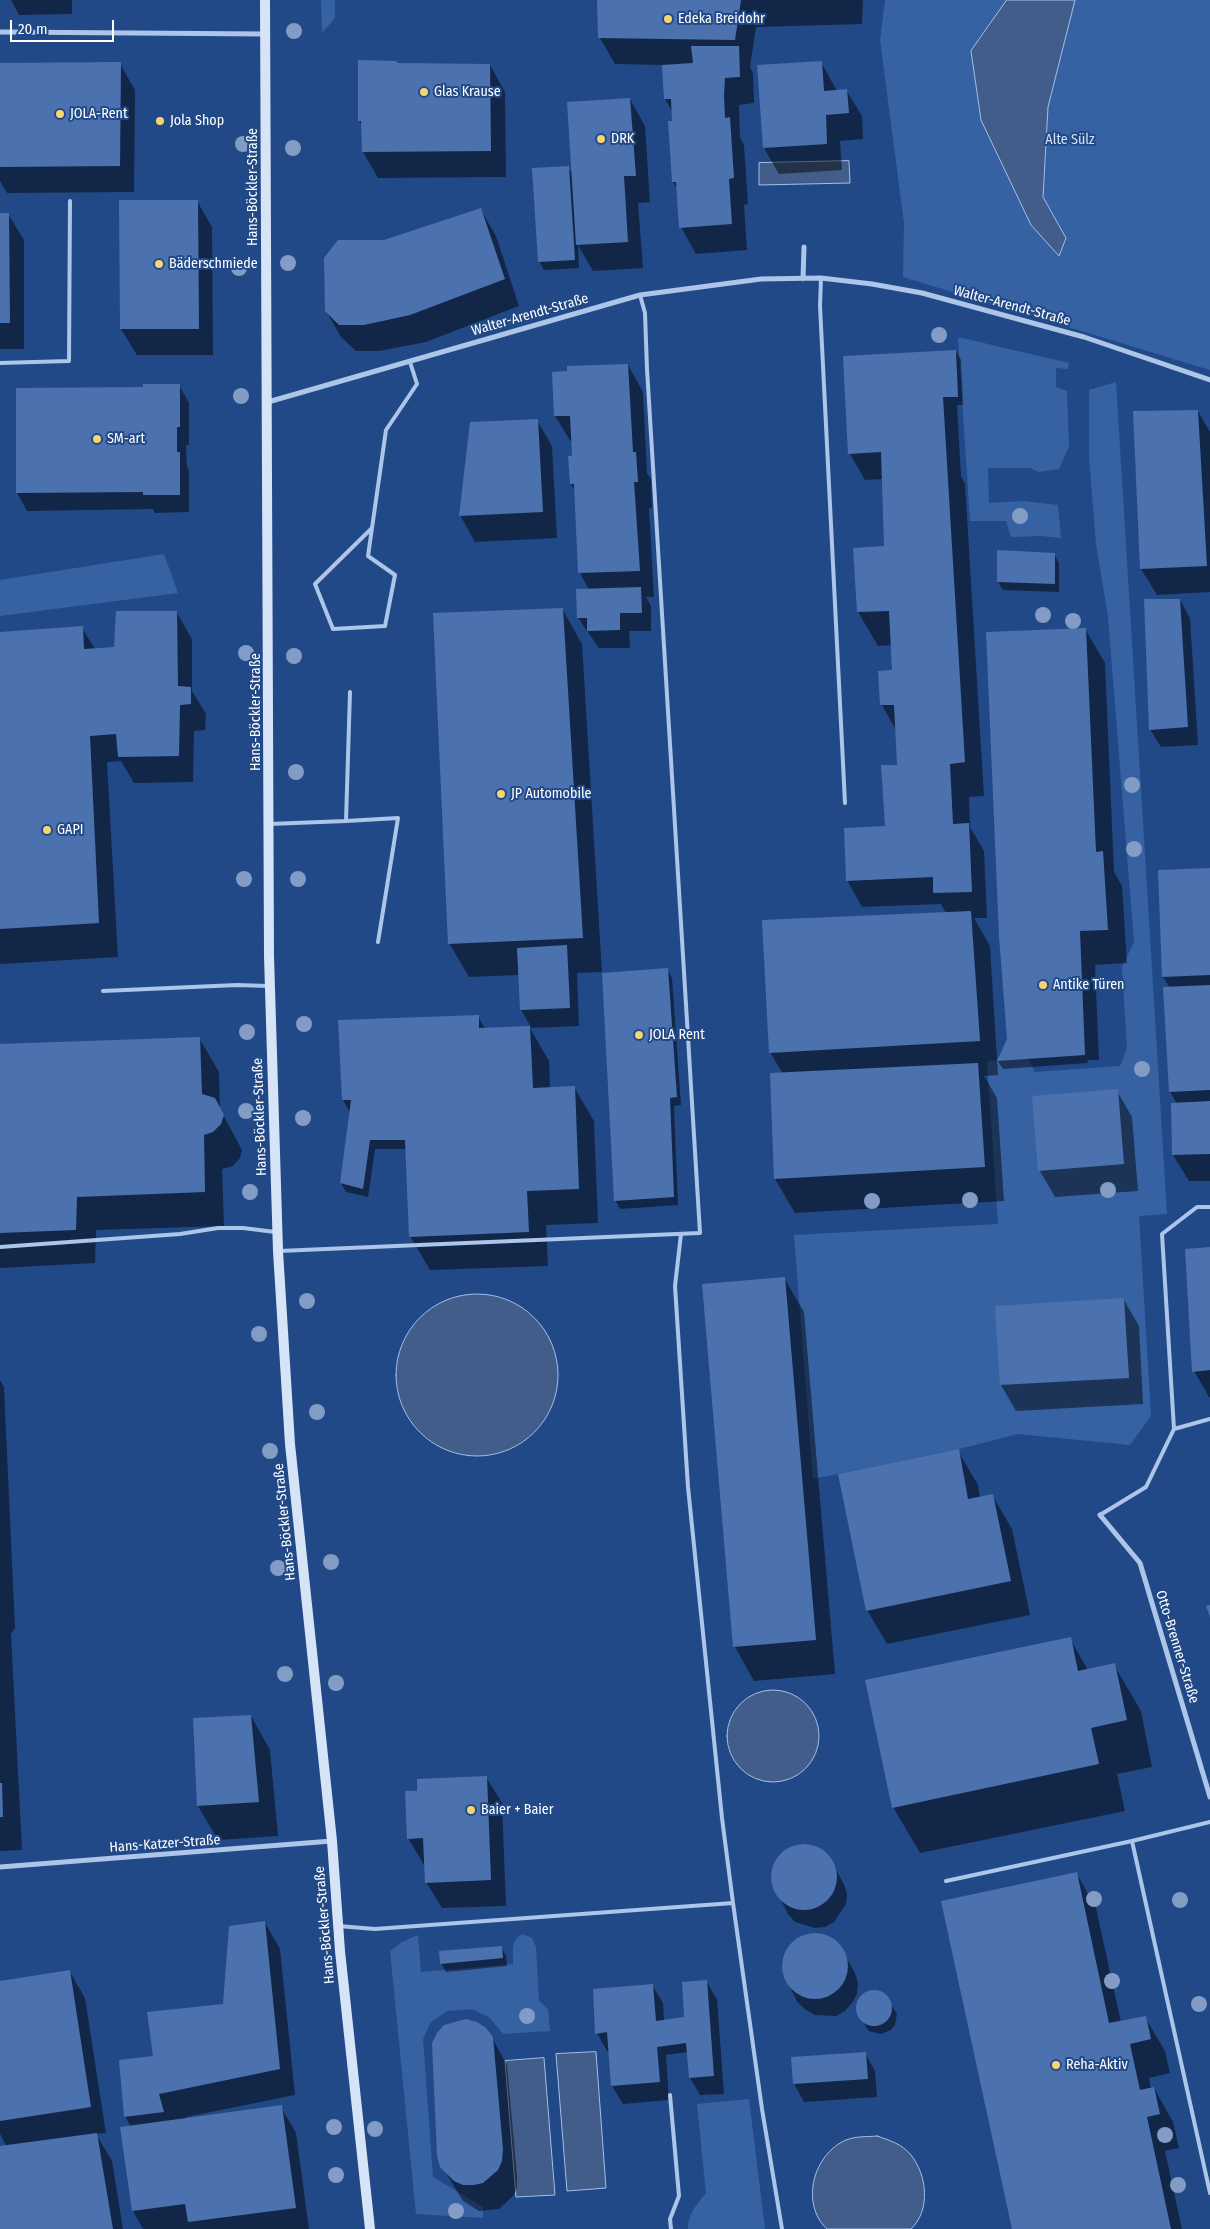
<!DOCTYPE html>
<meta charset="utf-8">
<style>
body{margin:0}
#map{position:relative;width:1210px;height:2229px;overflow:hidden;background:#224987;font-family:"Fira Sans Condensed",sans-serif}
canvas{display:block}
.scale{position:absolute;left:10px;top:20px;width:104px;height:22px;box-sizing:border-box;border:2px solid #fff;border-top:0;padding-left:6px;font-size:15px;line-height:18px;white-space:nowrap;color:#fff;-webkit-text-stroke:4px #224987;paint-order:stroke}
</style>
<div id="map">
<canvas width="1210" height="2229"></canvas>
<div class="scale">20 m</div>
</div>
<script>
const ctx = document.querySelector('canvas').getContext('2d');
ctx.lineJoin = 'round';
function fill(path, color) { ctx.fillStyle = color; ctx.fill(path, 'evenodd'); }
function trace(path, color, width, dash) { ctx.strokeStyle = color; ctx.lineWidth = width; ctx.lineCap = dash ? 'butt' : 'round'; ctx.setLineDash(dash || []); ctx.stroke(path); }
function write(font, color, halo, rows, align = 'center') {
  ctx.font = font + ' "Fira Sans Condensed",sans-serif'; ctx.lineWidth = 4; ctx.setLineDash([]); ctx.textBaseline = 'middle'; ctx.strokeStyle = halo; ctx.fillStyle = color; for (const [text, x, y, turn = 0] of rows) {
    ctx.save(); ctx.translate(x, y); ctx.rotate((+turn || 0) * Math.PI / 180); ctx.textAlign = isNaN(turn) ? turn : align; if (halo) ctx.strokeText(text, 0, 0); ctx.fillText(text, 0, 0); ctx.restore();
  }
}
fill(new Path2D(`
 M321,0H335V18L322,33Z
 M885,0H1210V370L903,277L904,223L880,40Z
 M958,337L1069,363L1068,369L1056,368V387L1067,391L1069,446L1059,469L1038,472L1031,468H988L989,503L1023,501L1058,505L1061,538L1041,536L1011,537L1006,521H970Z
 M1116,382L1167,1214L1139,1216L1151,1416L1130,1445L1018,1434L959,1449L813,1479L794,1235L998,1224L987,1061L1028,1058L1035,1072L1120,1066L1127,1048L1122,967L1134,942L1108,617L1096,544L1089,457V390Z
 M164,554L178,593L0,616V580Z
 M522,1934L532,1938L536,1947L539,2001L548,2009L550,2031L503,2034L490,2018L472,2009L447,2011L431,2022L423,2039L433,2177L483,2207V2218L416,2214L390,1951L402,1942L418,1935L421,1972L513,1964C514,1950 509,1943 522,1934Z
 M749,2099L765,2229H688C687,2215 698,2203 706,2193L697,2104Z`), '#3662a4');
const water = new Path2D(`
 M1007,0H1075L1048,107L1043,197L1066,238L1059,256L1031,225L981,120L971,51Z
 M849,161L850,183L759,185V163Z
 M396 1375a81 81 0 1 1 162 0a81 81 0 1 1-162 0Z
 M727 1736a46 46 0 1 1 92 0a46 46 0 1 1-92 0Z
 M596,2052L606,2188L567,2191L556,2054Z
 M544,2058L555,2195L516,2197L505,2061Z
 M877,2136C889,2140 902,2144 911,2155C927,2175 931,2210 911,2229H827C800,2204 813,2154 846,2140C856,2136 866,2137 877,2136Z`);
fill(water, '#425d8a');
trace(water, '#a1bfeb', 1);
fill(new Path2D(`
 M11,0H72V14L19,15Z
 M598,0H863L862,24L756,27L750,67L753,73L754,103L739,105L740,137L744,145L748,204L744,205L747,250L696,254L681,227L678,190L673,182V113L665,99L663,65L615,64L600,38Z
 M397,62L398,64L490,65L505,92L506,177L378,178L363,152L362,126L359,120Z
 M821,62L837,91L846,90L862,116L863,139L840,141L842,170L779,174L764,148Z
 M0,64H120L135,90L134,192L7,193L0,181Z
 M630,99L645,126L650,202L638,203L643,268L593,271L578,245L579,268L544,270L539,261L568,167L573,175Z
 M197,201L212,227L213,355H137L121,329Z
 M481,210L496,236L519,306L426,342L379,351H356L341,337L326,311L384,242Z
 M0,214H8L24,240V349H0Z
 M956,351L961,360L963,405H957L961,476L965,484L984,796L969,797L970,827L984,851L987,918H974L990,946L998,1075L984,1076L997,1098L1004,1201L795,1213L775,1179L771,1075L783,1074L770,1052L946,913L941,904L862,907L847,880L887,828L898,766L896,730L882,705L893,671L892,645L878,646L858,612L854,549L886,547L883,479L865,480L850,454Z
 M628,365L643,392L647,473L651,479L652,508H649L654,597H646L651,606V631H629L630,648H599L578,618L589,590L580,573L575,491L571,484L570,457H574L573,442H571L555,416L554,373Z
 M179,385L189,403V445H186L187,466L189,471V512L155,513L153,509L27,511L17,493L144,388Z
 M1198,411L1210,432V592L1157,595L1141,569Z
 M537,420L552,446L557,538L475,542L460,515Z
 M1054,554L1059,563V592L1003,590L998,582Z
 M1180,600L1190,618L1198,745L1161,747L1150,729Z
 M563,610L582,644L602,972L577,973L579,1026L530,1028L549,1061L550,1088L574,1087L594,1121L598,1223L546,1225L548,1266L430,1270L410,1236L407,1149H375L368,1197L346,1192L341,1183L350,1113L343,1100L339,1021L478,1016L485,1029L531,1027L521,1010L519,975L469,977L449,943Z
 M177,613L192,639V691L206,714L205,730L194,731L193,782L134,783L121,761L107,762L118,957L0,964V634L82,628L95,649L115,648Z
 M1085,629L1105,663L1114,872L1122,886L1127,963L1095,965L1099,1060H1087L1088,1063L1003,1069L998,1061L1009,1039Z
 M1210,870V1181H1189L1173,1155L1177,1104L1170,1092L1164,988H1170L1163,977Z
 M667,969L672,978L681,1105L674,1106L678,1205L620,1209L615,1200Z
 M199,1038L219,1072L220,1109L242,1150L240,1158L233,1166L222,1169L224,1226L96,1230L95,1263L0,1268V1045Z
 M1117,1091L1132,1117L1138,1191L1055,1197L1040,1171L1033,1098Z
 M1210,1248V1397H1209L1194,1371Z
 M784,1278L804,1312L835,1674L754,1681L735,1647Z
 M1124,1300L1139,1326L1143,1404L1016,1411L1001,1385L997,1307Z
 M0,1380L4,1387L15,1628L11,1634L22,1850L0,1851Z
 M958,1451L978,1485L980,1498L992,1495L1012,1529L1030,1615L887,1644L867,1610Z
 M1070,1639L1088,1670L1114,1665L1141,1711L1152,1767L1117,1774L1125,1811L920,1853L893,1807Z
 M251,1716L270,1750L278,1836L218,1840L198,1806L194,1719Z
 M486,1777L502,1803L506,1906L442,1908L426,1882V1865H424L408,1838L418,1792Z
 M800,1845L810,1846L820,1850L828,1856L844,1884L847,1894L846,1904L834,1922L825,1927L815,1928L795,1922L788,1914L773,1885L772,1875L774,1864L780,1855L789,1848Z
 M1077,1874L1096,1908L1121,2022L1145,2017L1165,2051L1170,2073L1149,2078L1151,2089L1154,2088L1173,2122L1179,2148L1165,2151L1182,2229H1013Z
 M265,1923L280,1949L295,2095L186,2117V2119L281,2107L296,2133L309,2229H143L133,2211L131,2127L125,2116L154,2057L224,2005Z
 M810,1935L831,1939L839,1945L855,1973L858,1983L857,1994L852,2003L845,2011L836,2016L815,2015L806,2010L798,2003L783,1974L782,1964L785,1953L791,1945L800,1938Z
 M501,1947L506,1956L507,1966L446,1972L441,1963Z
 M70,1972L85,1998L106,2133L96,2134L112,2161L123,2229H0V2148L7,2147L0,2134V1982Z
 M706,1981L717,1999L724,2094L700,2095L690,2078L688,2052L666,2055L669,2100L623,2104L612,2086L610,2051H607L597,2033L652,1985L663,2003L664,2021L686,2018Z
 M874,1991L885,1995L897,2014L895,2025L891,2030L881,2034L869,2031L866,2027L857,2008L860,1998L868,1992Z
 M466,2020L492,2038L507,2065L517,2176V2188L513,2196L499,2209L479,2211L463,2201L442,2166L445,2026Z
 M865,2053L875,2071L877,2097L804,2102L794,2084L792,2058Z`), '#0007');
fill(new Path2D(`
 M597,0H741L735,40L598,38Z
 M691,46H739L740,77L725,78L724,95L725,118L730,117L734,178L729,179L732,224L679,228L676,182H672L668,121H672L671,99H664L662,65L693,63Z
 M358,60L397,61V63L490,64L491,151L362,152L361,121H358Z
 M822,61L824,91L847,89L849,113L826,115L827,144L763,148L757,65Z
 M121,62L120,166L0,167V63Z
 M630,98L636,176H624L628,242L576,245L567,102Z
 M569,166L575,260L538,262L532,168Z
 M119,200H198L199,329H120Z
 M481,208L505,279L410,315L364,325H339L325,311L324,258L338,240H384Z
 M0,213H9L10,323H0Z
 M956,350L958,397H943L965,762L950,764L953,824L969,823L972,892L933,893V877L846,881L844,828L885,826L881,765H897L894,705H880L878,671L892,670L889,611L857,612L853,548L884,546L881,452L848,454L843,356Z
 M628,364L633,452H636L638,482H634L640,571L578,573L574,484H570L568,456H572L570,416H554L552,372L567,371V366Z
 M143,384H180V427H177V452H180V495H143V492L16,493V388L143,387Z
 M1198,410L1207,566L1140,569L1133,411Z
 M538,419L543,512L459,516L470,422Z
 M997,550L1055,553V584L997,582Z
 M641,587L642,613H620V630L587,631V618H577L576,589Z
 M1144,599H1180L1188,727L1149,730Z
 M563,608L583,938L448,944L433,613Z
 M116,611H177L178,686L191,687V704L180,705L179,756L118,757L116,734L90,736L99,923L0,929V632L83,626L84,649L114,647Z
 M1086,628L1096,852L1103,851L1108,930L1080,931L1085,1055L997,1061L1007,1039L999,936L986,632Z
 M1210,868V975L1162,977L1158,870Z
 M971,911L980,1041L769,1053L762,920Z
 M567,945L570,1008L520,1010L517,948Z
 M668,968L677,1097L670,1098L674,1197L614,1201L602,973Z
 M1210,985V1090L1169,1092L1163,987Z
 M479,1015V1028L530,1026L533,1088L575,1086L579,1189L527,1191L529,1232L409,1237L405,1140H370L363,1189L340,1183L351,1100H342L338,1020Z
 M200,1037L202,1094L215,1098L224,1115L221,1124L213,1132L204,1135L205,1192L77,1197L76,1230L0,1233V1044Z
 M978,1063L985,1167L774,1179L770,1073Z
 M1118,1089L1124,1164L1038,1171L1032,1096Z
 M1210,1101V1154L1172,1155L1171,1103Z
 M1210,1247V1370L1192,1372L1185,1249Z
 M785,1277L816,1640L733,1647L702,1284Z
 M1124,1298L1129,1378L1000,1385L995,1306Z
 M959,1449L968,1499L993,1494L1011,1581L866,1611L838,1474Z
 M1210,1605V1617L1206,1606Z
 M1071,1637L1078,1671L1115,1663L1127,1720L1091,1728L1099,1764L892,1808L865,1680Z
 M251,1715L259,1802L197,1806L193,1718Z
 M487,1776L491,1880L425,1883L423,1838L407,1839L405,1791H417V1779Z
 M0,1783H2L3,1817H0Z
 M771 1877a33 33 0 1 1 66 0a33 33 0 1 1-66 0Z
 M1077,1872L1109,2023L1146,2016L1151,2039L1130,2044L1140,2090L1154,2087L1160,2114L1147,2117L1171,2229H1012L941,1901Z
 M265,1921L280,2069L159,2094L164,2112L124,2117L119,2060L153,2056L147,2012L223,2004L229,1926Z
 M782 1966a33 33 0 1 1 66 0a33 33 0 1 1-66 0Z
 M502,1946L503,1958L440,1964L439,1951Z
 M70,1970L91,2107L0,2121V1981Z
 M707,1980L714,2076L689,2078L686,2043L657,2047L660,2082L611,2086L607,2032L595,2034L593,1989L653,1984L656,2021L684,2017L682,1982Z
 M856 2008a18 18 0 1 1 36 0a18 18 0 1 1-36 0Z
 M466,2019L477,2022L486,2028L493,2037L503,2149L502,2161L498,2170L483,2183L474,2185H463L454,2181L440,2167L437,2156L432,2043L437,2033L444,2025Z
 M866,2052L868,2079L793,2084L791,2057Z
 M282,2105L296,2208L188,2222L185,2204L132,2211L120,2127Z
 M97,2133L113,2229H0V2146Z`), '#4b72af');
trace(new Path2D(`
 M821,278L820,306L845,803
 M0,363L69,361L70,201
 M372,528L315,584L333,629L385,626L395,575L368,556L386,430L417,384L410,362
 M350,692L346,821L398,818L378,942
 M269,824L346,821
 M103,991L237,985L268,986
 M0,1247L180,1234L218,1228H243L275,1232
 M279,1251L700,1233L647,369L645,313L640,295
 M1174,1429L1210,1419
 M1100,1515L1146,1487L1174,1429L1162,1234L1197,1207H1210
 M1210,1822L1132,1841L1210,2193
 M946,1881L1132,1841
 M733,1903L762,2109L782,2229
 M338,1926L375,1929L733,1903L722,1818L688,1487L675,1286L681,1234
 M670,2095L679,2196L670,2219L671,2229`), '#adc5e9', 4);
trace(new Path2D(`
 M0,32L265,34
 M803,279L804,247
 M268,402L640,295L761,279L821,278L872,284L922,293L1084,337L1210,380
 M1100,1515L1140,1563L1210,1797
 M0,1867L332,1841`), '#adc5e9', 5);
trace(new Path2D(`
 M265,0L269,956L278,1251L290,1444L332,1841L340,1951L370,2229`), '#d7e4f8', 10);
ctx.fillStyle = '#829cc5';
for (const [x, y] of [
 [294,31],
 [243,144],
 [293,148],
 [288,263],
 [239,268],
 [939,335],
 [241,396],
 [1020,516],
 [1043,615],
 [1073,621],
 [246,653],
 [294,656],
 [296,772],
 [1132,785],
 [1134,849],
 [244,879],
 [298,879],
 [304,1024],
 [247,1032],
 [1142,1069],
 [246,1111],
 [303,1118],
 [1108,1190],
 [250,1192],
 [970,1200],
 [872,1201],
 [307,1301],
 [259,1334],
 [317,1412],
 [270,1451],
 [331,1562],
 [278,1568],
 [285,1674],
 [336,1683],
 [1094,1899],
 [1180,1900],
 [1112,1981],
 [1199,2004],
 [527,2016],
 [334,2127],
 [375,2129],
 [1165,2135],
 [336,2175],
 [1178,2185],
 [456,2211]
]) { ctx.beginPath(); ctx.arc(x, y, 8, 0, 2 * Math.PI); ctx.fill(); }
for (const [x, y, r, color] of [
 [668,19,5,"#f5d56f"],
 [424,92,5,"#f5d56f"],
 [60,114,5,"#f5d56f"],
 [160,121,5,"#f5d56f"],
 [601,139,5,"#f5d56f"],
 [159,264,5,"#f5d56f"],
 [97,439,5,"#f5d56f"],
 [501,794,5,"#f5d56f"],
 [47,830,5,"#f5d56f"],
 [1043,985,5,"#f5d56f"],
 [639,1035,5,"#f5d56f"],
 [471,1810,5,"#f5d56f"],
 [1056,2065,5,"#f5d56f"]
]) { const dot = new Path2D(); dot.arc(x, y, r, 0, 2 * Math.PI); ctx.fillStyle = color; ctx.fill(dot); trace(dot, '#224987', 2); }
write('14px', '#fff', '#224987', [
 ["Edeka Breidohr",678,19],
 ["Glas Krause",434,92],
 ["JOLA-Rent",70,114],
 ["Jola Shop",170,121],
 ["DRK",611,139],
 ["Bäderschmiede",169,264],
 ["SM-art",107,439],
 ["JP Automobile",511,794],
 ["GAPI",57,830],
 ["Antike Türen",1053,985],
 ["JOLA Rent",649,1035],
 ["Baier + Baier",481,1810],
 ["Reha-Aktiv",1066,2065]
], 'left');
write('14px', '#d1e0f7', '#224987', [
 ["Alte Sülz",1070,140]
]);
write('14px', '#fff', '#224987', [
 ["Hans-Böckler-Straße",253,187,-90],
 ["Walter-Arendt-Straße",1012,306,15],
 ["Walter-Arendt-Straße",530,315,-16],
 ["Hans-Böckler-Straße",256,712,-90],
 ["Hans-Böckler-Straße",260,1117,-92],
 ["Hans-Böckler-Straße",285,1522,-96],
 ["Otto-Brenner-Straße",1177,1647,73],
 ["Hans-Katzer-Straße",165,1844,-4],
 ["Hans-Böckler-Straße",325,1925,-95]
]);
</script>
